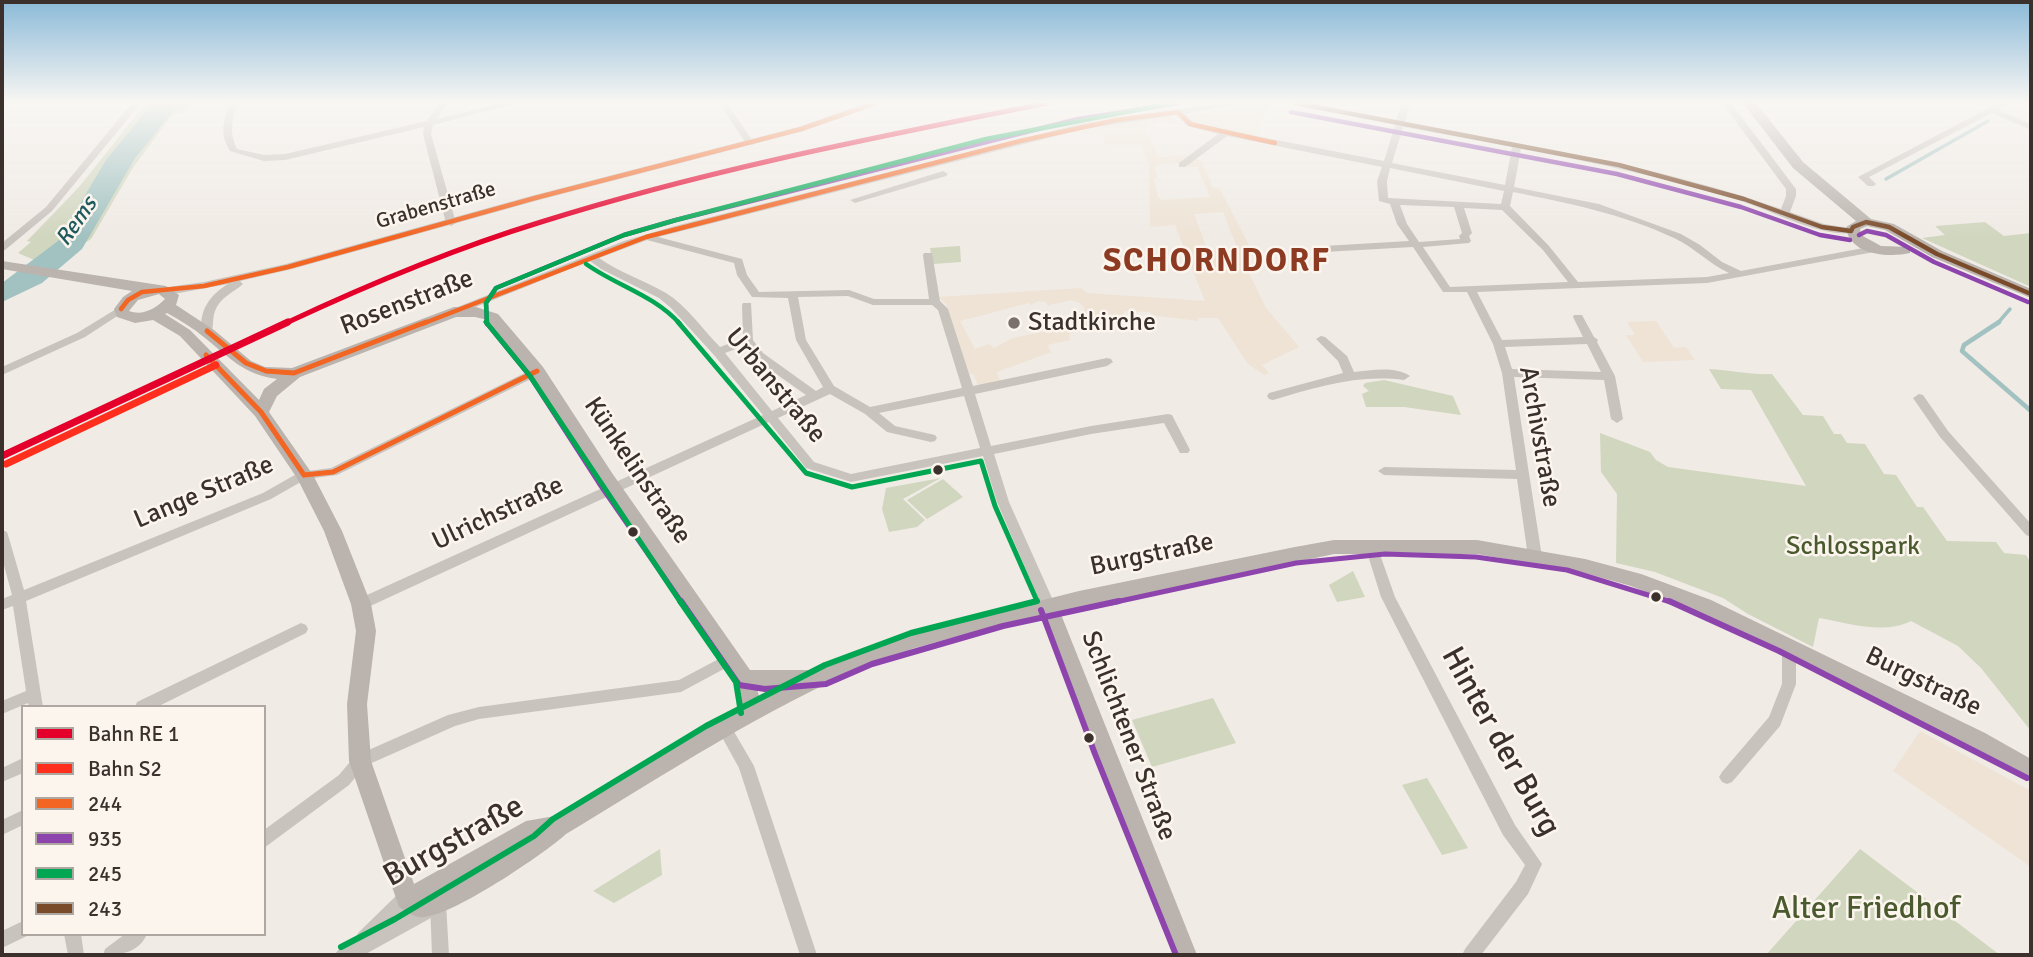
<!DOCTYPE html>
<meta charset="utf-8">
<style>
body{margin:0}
#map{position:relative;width:2033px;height:957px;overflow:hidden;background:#f0ebe5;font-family:Signika,sans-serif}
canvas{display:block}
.frame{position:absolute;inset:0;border:4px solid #3b302b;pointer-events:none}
.legend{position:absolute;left:21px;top:705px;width:245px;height:231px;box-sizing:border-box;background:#fbf5ee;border:2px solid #aea6a0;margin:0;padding:9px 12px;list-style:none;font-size:21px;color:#3b302b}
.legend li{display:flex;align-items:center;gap:14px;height:35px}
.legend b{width:35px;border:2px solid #aea6a0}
</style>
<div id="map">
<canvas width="2033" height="957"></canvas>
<div class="frame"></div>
<ul class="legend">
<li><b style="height:9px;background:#e4002b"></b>Bahn RE 1</li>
<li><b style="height:9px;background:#ff2e1d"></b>Bahn S2</li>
<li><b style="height:9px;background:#f26522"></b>244</li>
<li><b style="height:9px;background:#8e44ad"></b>935</li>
<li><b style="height:9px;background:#00a651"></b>245</li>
<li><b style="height:9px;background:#7a4b2a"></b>243</li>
</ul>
</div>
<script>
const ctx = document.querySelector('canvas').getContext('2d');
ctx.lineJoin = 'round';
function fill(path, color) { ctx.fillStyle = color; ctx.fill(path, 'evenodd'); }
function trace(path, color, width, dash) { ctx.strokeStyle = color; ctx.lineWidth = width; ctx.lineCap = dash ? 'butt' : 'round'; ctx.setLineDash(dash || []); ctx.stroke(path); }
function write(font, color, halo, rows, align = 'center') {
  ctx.font = font + ' Signika,sans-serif'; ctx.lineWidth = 5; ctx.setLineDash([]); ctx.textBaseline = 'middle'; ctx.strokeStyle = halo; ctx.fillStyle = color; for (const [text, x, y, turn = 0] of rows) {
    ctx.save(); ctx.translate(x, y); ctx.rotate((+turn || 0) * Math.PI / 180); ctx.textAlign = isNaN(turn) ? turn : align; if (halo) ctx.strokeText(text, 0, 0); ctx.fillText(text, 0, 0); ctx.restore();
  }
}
fill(new Path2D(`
 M146,103H192L182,113L173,114L134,166L91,239C75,251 51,248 34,260L18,253L31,242L27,241L79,187Z
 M1985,222L2004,236L2031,233V287L1922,238L1945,235L1935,226Z
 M960,246L961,262L933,264L930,248Z
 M1709,369C1730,370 1751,375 1772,374L1803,415L1823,416L1834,434H1841L1847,443L1865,444L1884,474L1896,475L1917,507H1923L1947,541L1996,542L2004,553L2026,555L2031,563V731L1981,668L1958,646L1911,621C1884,635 1848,623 1819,618L1813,647L1748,614L1723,598L1655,572L1616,563L1617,494L1601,472L1600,433L1650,452L1656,460L1668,467L1806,486L1751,390L1721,389Z
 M1384,380L1453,396L1461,415L1404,407H1366L1362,394L1369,391L1363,386L1365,383Z
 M941,478L903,499L925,520L917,527L889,532L882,509L886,488Z
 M943,479L963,497L927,519L907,500Z
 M1353,571L1365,597L1337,602L1329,585Z
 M1213,698L1236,743L1152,767L1132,720Z
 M1427,778L1468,848L1442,855L1402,785Z
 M660,849L662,875L614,903L593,891Z
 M1860,849L2000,955H1766Z`), '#d1d6bf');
fill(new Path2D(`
 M1262,103H1271L1254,137L1198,125L1187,116Z
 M1170,115L1182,123L1179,125L1159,121L1144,129L1156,150L1157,157L1187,155L1201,161L1213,187L1220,189L1254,255L1244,256L1242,259L1266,308L1299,347L1262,365L1269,373L1264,375L1248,364L1218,318H1198V321L1151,315L1150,312L1124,311V316L1069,334L1070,340L1047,345L1051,352L997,372L1001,384L978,385L973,374H969L946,304L938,297L1081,288L1087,293L1205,301L1175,225L1150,227L1149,164L1141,145L1114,146L1103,143L1105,136L1073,132ZM1185,163L1188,167H1197L1210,197L1162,200L1158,197L1154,180L1157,176L1155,168L1159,164ZM1223,212L1238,250L1208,251L1194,214ZM1071,300L1080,303L1085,309L1080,316L1061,319L1067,327L1013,338L994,348L989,344L975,349L960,321L1029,303L1031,305L1038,301L1046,302L1049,307L1050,305Z
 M1656,321L1674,348L1686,347L1695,360L1643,362L1626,335H1635L1627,322Z
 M1920,731L2031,791V867L1893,771Z`), '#eee3d5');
fill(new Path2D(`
 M153,103H180L135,158L82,249L42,283L2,302V283L58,241L106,160Z`), '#a1c2c1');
trace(new Path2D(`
 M1886,179L1988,121
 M1997,324L2010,309`), '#a1c2c1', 3.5);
trace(new Path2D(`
 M1999,322L1964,345L1962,351L2031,411`), '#a1c2c1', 4.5);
fill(new Path2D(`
 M132,103H141L52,211L5,250L2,251V243L46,207Z
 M231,103H239C231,119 229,133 237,149L264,155L285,154L427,121L439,103H447L437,119L502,103H518L433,125L431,134L456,223L451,226L446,223L423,134L424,127L285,160L264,161L230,151C220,135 222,120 231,103Z
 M719,103H727L754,143L753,145H747Z
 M1220,103H1243L1185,114L1193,122L1225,130L1384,161L1395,125L1289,103H1308L1396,120L1402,103H1410L1405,122C1531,146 1660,166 1781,209L1786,196V189L1722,103H1731L1796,189V196L1790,212L1824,224L1854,229V233C1819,237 1775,212 1741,201C1669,178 1595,163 1521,149L1514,187L1599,204L1681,234L1700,245L1722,262L1741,271L1874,246L1879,249L1874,252L1707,283L1477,292L1502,340L1583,337L1573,317L1574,315H1582L1594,337L1598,340L1597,342L1615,376L1623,419L1617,423L1611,419L1604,380L1514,377L1542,557L1540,561H1530L1528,557L1517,479L1384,475L1378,471L1384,467L1516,470L1502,373L1493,344L1467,292H1443L1413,247L1324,252L1319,249L1324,246L1409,241L1397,224L1390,204L1379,201L1377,181L1382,167L1227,136L1185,167H1179V163L1218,134L1187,126L1176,115L1080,130L658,237L742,259L747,275L759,292L849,290L874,299H929L923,255L924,253H932L940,301L948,309L973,386L1107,358L1111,359L1113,362L1107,366L975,394L991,446L1091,426L1168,414L1172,415L1190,450L1188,453H1180L1164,423L1091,434L994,454L1009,502L1056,607L1054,611L1049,613L1044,611L1042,607L997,502L983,456L851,482L806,468L769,422L366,608L361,609L356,608L354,604L356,600L763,415L714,355L671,308L659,298L601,269L590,261L458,314H450L449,312L450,310L624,241L675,226L1080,124ZM1403,127L1512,147L1505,185L1392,163ZM1390,168L1504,191L1501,204L1388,198L1387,181ZM1513,192C1568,203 1623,214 1674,238C1694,247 1709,264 1729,273L1707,277L1578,282L1549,246L1510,206ZM1400,205L1454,207L1462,233L1459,236L1460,239L1419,242L1407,224ZM1464,208L1502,210L1543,250L1568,282L1450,287L1423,247L1469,243L1471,241L1469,236L1472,233ZM647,240L734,263L737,275L752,297L788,298L796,340L823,387L816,391L763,353L753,340L751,303H743L742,305L743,338L720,347C703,330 687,306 666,293C644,280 620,273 599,258ZM848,296L873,305H932L938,310L962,388L870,407L834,386L806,340L798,297ZM1587,344L1601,372L1512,369L1505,347ZM746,345L755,359L806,395L772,411L725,353ZM830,394L865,414L887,432L931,442L935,441L937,438L935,435L895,426L879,413L964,396L980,448L851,474L814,462L778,418Z
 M1998,103H2009L1998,110L2031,124V130L1992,113L1869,177L1876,184L1874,186H1868L1858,177Z
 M943,171L948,174L946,176L858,202L855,203L850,200Z
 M121,306L125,307L126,309L125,311L85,337L2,375V367L77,333Z
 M1321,336L1325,337L1347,356L1354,372C1371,370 1396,366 1410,376L1404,380C1358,374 1317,387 1273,400L1269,399L1267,396L1269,393L1343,373L1338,361L1316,339Z
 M537,367L541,368L543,371L541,374L337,475L306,479L271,499L26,601L43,707H29L28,703L2,714V701L26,691L13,606L2,610V599L12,595L2,558V530L7,532L8,535L24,590L263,493L300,472L331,468Z
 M1919,394L1923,395L1948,431L2031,524V537L2026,535L1940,437L1913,398Z
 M1371,541L1376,542L1377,546L1395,597L1515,825L1542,864L1528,894L1481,955H1462L1465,949L1516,882L1525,865L1503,835L1381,597L1365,546L1366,542Z
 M301,623L306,625L308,629L306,633L157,707H135L137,702Z
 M1789,641L1794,643L1796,647V684L1780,726L1732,782L1727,784L1722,782L1719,777L1722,772L1769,717L1782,684V647L1784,643Z
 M730,653L735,655L737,659L735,663L681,692L479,719L455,726L365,766L349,785L264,848V830L339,775L355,756L448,715L479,707L679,680Z
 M724,721L729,723L754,766L817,955H800L739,768L717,728L719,723Z
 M23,758V773L2,782V768Z
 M23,810V825L2,835V820Z
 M438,895L444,897L446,903L449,955H432L430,903L432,897Z
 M23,921V934L29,935L2,948V931Z
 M64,934H81L84,955H68Z
 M125,934H147C139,953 120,955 103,955L105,949Z`), '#c9c3be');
fill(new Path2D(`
 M867,103H882L804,131L539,200L292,269L240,281L243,284C233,293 220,297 215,311C212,319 214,327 211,334L207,335L201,331C200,309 210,295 228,284L168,295L162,291L168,287L204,282L286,264L531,196L798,127Z
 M407,890L414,892L416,899L413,907L431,897L438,900L441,907L438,914L364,955H335C340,944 354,944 358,933L400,892Z`), '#c9c3be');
fill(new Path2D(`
 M1743,103H1756L1803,162L1871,219L1894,224L1942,251L2031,289V298L1932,257L1885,230L1867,226L1860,229L1861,235L1881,246L1910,247V253C1888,258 1849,255 1846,227L1856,221L1793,168Z
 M2,261L166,286L179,295L176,305L214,330L251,361L265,367L292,368L454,307H476L498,314L543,367L612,473L750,670H818L862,650L932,628L1079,591L1295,547L1334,540H1477L1585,559L1641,574L1711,600L1985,733L2031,759V780L1697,612L1631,586L1585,573L1477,554H1334L1060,612L1197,955H1173L1043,616C986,630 927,641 873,663C765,708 666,774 566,834C544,854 446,921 419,917C412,916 405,910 399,907L349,761L347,704L356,631L351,604L324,531L297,478L255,416L180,336L153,320L135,323L117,317L114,309L123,297L132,291L2,269ZM159,294L165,299C155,309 143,316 129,311L138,300ZM167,313C180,320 193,328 205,338C229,357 244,375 277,379L264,389L259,400L190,330L165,314ZM456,317H475L488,320L531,375L600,483L735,681L739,708L555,816L526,821L414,884L371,761L367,704L376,631L371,604L342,531L313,475L269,412L277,396L300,377ZM757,688H777L759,697Z`), '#bab3ae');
trace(new Path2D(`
 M1178,112L1190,124L1275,143
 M121,309L128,300L142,292L204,286L288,267L535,198L801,129L876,103
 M422,324L646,237L1020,141L1116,120L1178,112`), '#f26522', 4.5);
trace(new Path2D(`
 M207,331L246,363L266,371L294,373L426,322
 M206,355L261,412L304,475
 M304,475L333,472L537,371`), '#f26522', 5);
trace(new Path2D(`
 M1291,112L1617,174L1741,207L1820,235L1850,240
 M1859,235L1867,231L1886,235L1934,262L2028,302
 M487,324L486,303L496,288L624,235L676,220L1078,119L1178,103`), '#8e44ad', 4.5);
trace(new Path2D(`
 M486,322L530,376L599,483L682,603
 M1111,603L1296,563L1385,554L1476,557L1567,570L1674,603`), '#8e44ad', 5);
trace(new Path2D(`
 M681,601L739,685L765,689L826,684L872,664L1003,626L1119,601
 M1669,601L1779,651L2027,778
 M1041,610L1095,754L1176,955`), '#8e44ad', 6);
trace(new Path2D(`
 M586,264C617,286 654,295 680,324
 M487,324L486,303L496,288L624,235L676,220L986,139L1173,103`), '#00a651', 4.5);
trace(new Path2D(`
 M486,322L530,376L681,603
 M678,322L806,473L852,487L981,461L995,506L1037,601L1030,603`), '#00a651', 5);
trace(new Path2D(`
 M680,601L736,682L741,713
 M341,947L395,919L534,836L553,819L706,726L825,665L911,633L1037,601`), '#00a651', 6);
trace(new Path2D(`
 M1295,103L1619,165L1744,199L1822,227L1851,231
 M1851,231L1853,227L1866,222L1889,227L1937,254L2031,294`), '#7a4b2a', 4.5);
trace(new Path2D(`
 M284,324C365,286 456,248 541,222C706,170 877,137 1047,103`), '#e4002b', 5);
trace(new Path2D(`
 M2,456L288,322`), '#e4002b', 7);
trace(new Path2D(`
 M6,464L216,365`), '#ff2e1d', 7);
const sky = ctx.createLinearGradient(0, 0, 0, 237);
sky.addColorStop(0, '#8bbad8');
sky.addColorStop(0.43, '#f8f6f3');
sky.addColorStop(1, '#f8f6f300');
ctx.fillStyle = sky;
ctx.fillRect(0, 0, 2033, 237);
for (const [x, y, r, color] of [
 [1014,323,7,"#7a716c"],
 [938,470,6,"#3b302b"],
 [633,532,6,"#3b302b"],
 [1656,597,6,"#3b302b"],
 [1089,738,6,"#3b302b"]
]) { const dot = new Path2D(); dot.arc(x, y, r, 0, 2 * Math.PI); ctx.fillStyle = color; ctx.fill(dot); trace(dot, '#fbf5ee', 2.5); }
write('21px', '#3b302b', '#fbf5ee', [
 ["Grabenstraße",436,206,-16]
]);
write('italic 23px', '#1f5a5e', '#fbf5ee', [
 ["Rems",77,222,-55]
]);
write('26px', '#3b302b', '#fbf5ee', [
 ["Rosenstraße",407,303,-21],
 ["Urbanstraße",775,386,50],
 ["Archivstraße",1539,437,80],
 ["Künkelinstraße",637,471,56],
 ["Lange Straße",204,493,-23],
 ["Ulrichstraße",498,514,-25],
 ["Burgstraße",1152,555,-12],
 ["Burgstraße",1923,682,26],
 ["Schlichtener Straße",1128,736,69]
]);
write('26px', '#3b302b', '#fbf5ee', [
 ["Stadtkirche",1028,323]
], 'left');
write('26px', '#4a5a2e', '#fbf5ee', [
 ["Schlosspark",1853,547]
]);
write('32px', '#3b302b', '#fbf5ee', [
 ["Hinter der Burg",1500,742,61],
 ["Burgstraße",454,842,-29]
]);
write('32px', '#4a5a2e', '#fbf5ee', [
 ["Alter Friedhof",1866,910]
]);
ctx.letterSpacing = '2px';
write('bold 33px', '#8c3b22', '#fbf5ee', [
 ["SCHORNDORF",1217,262]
]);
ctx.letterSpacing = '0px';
</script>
